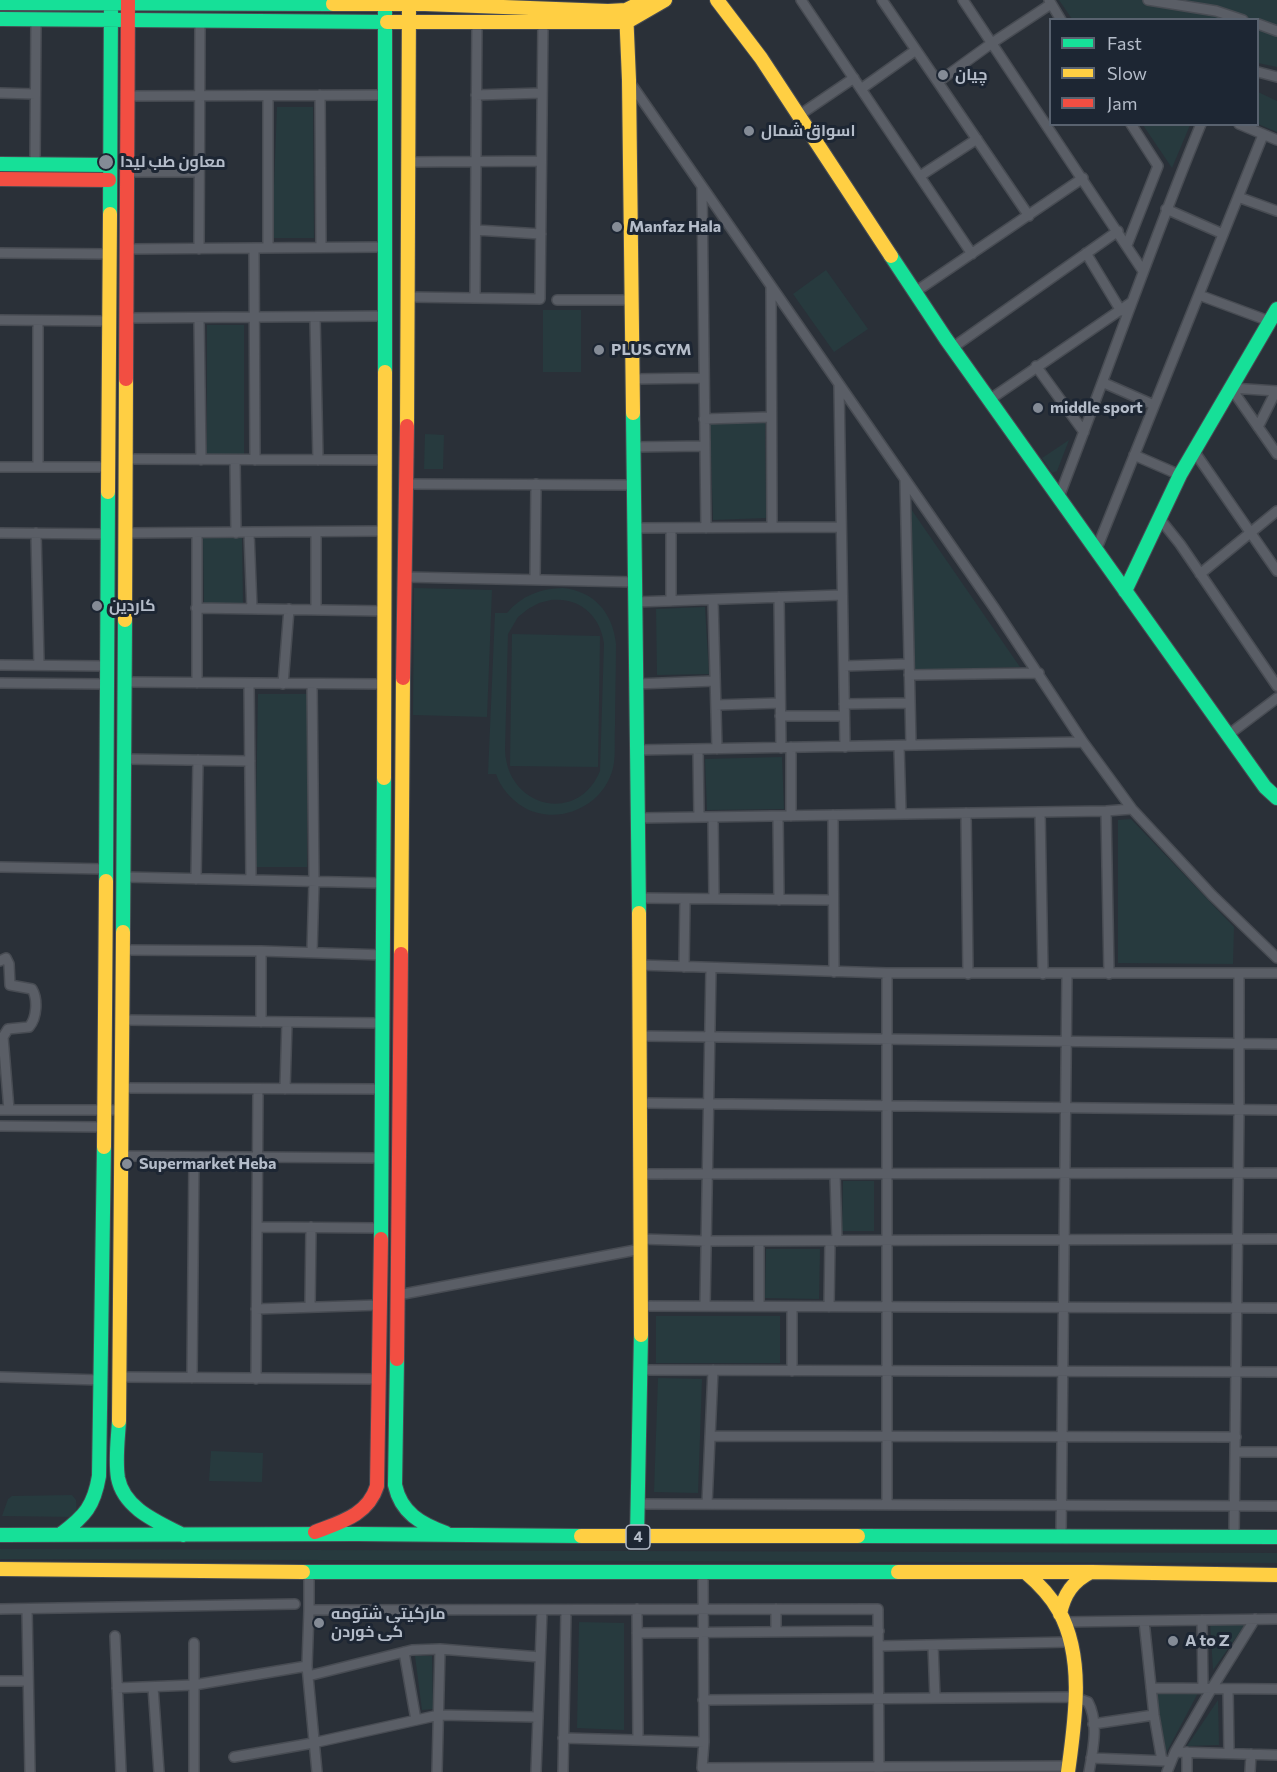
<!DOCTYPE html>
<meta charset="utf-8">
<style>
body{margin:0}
#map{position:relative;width:1277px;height:1772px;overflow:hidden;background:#2a3038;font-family:Commissioner,sans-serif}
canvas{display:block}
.legend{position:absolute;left:1049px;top:18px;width:210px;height:108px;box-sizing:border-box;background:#1d2633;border:2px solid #59626f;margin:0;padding:8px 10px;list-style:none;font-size:18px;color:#b4bcc9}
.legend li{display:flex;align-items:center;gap:12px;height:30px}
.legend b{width:30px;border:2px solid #59626f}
</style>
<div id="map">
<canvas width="1277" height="1772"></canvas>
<ul class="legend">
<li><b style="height:8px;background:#16e098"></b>Fast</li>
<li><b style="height:8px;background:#ffcf43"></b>Slow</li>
<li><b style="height:8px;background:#f24e42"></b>Jam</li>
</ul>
</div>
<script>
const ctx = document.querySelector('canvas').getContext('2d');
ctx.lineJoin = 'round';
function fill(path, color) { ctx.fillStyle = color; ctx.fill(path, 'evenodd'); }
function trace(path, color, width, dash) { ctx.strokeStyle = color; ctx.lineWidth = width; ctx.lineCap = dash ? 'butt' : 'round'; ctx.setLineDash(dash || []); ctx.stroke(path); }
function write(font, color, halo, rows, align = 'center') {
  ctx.font = font + ' Commissioner,Cairo,sans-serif'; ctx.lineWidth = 6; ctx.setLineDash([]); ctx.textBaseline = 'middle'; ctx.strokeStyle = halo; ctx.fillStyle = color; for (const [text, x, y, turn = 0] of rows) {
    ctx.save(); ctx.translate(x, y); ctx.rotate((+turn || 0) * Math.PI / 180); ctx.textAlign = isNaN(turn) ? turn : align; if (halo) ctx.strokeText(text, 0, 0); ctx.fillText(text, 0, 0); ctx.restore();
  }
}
fill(new Path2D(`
 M1059,0H1277V67L1258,63V20L1072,19Z
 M1258,92L1277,101V132L1258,124Z
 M277,107H313L314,238H272Z
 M1143,125H1190L1172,168Z
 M826,270L868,329L834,352L793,294Z
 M543,310H581V372H543Z
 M207,325H244V454H207Z
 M765,422L766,518L713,520L710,423Z
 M425,434L444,435L443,469H424Z
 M1069,440L1057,471L1052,473L1042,458Z
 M911,509L1020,667L913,670Z
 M242,537L243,604L204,605L203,538Z
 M414,588L492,590L487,717L413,715Z
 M563,588C594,591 613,613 616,644C616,671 615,699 615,727C614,740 616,755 613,768C605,801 570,821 538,813C520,809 502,792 496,774H488L495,613H507C521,596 541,588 563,588ZM551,600C579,597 600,615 604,643L600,771C578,825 507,808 505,750L508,634L518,617L528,609L539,603Z
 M705,607L709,674L657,675L656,609Z
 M512,634L600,636L598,767L510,766Z
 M258,694H307V867H255Z
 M782,757L784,809L707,810L705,759Z
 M1131,819L1234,927L1233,964L1118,963V820Z
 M843,1181H874V1231H842Z
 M766,1249H820L819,1299L765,1298Z
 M656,1316H780V1363H656Z
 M658,1378L702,1379L698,1493L654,1492Z
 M211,1451L263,1453L262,1482L209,1481Z
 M72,1495L76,1500L77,1517L2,1516L8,1499L12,1496Z
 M0,1549L1277,1553V1563L0,1559Z
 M579,1622L624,1623V1730L577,1728Z
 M1210,1622L1245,1625L1213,1670Z
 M415,1656H432L433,1709L422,1710Z
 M1198,1693L1166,1753L1156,1694Z
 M1218,1700L1219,1745L1187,1746Z`), '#273a3e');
const street = new Path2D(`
 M801,0L972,254
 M882,0L1029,216
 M963,0L1143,271
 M1049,0L1061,20
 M1148,0L1216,11L1243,20
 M1258,24L1277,31
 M1258,72L1277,77
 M629,81L995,609L1083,742L1132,809L1212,895L1277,958
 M938,82L992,43L1051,4
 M861,89L916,50
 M0,93L35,94
 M320,95L321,247
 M476,95L542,93
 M128,96L384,95
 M268,96V248
 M798,116L854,78
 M1239,124L1277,140
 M409,162L541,161
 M35,164L36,20
 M128,172H199
 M920,176L977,139
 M702,188L706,528
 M1238,197L1277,211
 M1166,209L1223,234
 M476,230L541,234
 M1127,245L1158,166L1131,124
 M128,249L385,247
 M199,249L200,22
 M254,249L255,460
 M0,253L111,254
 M1086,253L1121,311
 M771,286L772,526
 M915,292L1083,178
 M1199,295L1269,321
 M409,297L540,299L543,22
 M475,298L477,21
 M557,300H631
 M315,317L318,460
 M127,318L384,316
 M199,318L201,460
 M0,320L110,321
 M952,348L1118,231
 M1036,366L1084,432
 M632,379L703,378
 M1104,383L1154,405
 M839,385L845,747
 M1231,388L1277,454
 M1231,388L1277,391
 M989,400L1132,302
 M704,419L771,417
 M1258,427L1276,391
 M633,447L704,446
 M1194,451L1277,571
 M1134,455L1180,475
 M127,459L385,460
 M235,460L236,533
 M0,467H109
 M38,467V321
 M905,479L911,745
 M405,484L633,485
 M1059,497C1107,373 1150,248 1201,124
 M1160,519L1180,544L1277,686
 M634,528L841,527
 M0,533L109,534
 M36,533L39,665
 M126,533L385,531
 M197,533V683
 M249,533L252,609
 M316,533V610
 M1097,548L1263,135
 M1200,574L1277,511
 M404,577L635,582
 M535,580L536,484
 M779,597L781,748
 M713,600L717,749
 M671,601V528
 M635,602L842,595
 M196,608L385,611
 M0,665L107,666
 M844,666L909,664
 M909,675L1039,673
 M126,682L385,684
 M0,683L106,684
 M249,683L251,880
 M283,684L289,609
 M636,684L715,681
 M844,704L910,703
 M716,705L780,703
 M780,716H844
 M1228,735L1277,698
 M899,746L901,814
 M698,749L699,817
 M637,750L1083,742
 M125,759L250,761
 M1106,811L1109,974
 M1040,812L1043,974
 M966,813L968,974
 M833,815L834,972
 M778,816L779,900
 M791,816V747
 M713,817L714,899
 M638,818L1106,811L1132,809
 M0,867L107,869
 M124,877L382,883
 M196,879L198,760
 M638,898L833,900
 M123,950L261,951L383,955
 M261,951V1022
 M312,952L314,882L312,684
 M0,961L6,958L9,964L10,985L32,989C38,999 37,1018 29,1027L8,1029L3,1037L9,1110
 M639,965L887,973H1277
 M684,967L685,899
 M123,1020L382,1023
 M641,1036L1277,1044
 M122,1088L381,1089
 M285,1089L287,1022
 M641,1103L1277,1110
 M0,1110H122
 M0,1126L105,1127
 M122,1156L381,1158
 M640,1174L1277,1173
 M835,1174L837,1241
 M258,1227L380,1228
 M640,1239L706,1241L1277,1239
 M398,1295L641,1249
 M641,1306L1277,1308
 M705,1306L711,968
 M759,1306V1241
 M310,1307L311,1227
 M829,1307L830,1241
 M256,1309L380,1305
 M642,1370L1277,1372
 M792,1371V1307
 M0,1377L100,1380
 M119,1377L380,1379
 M192,1378L194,1157
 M256,1379L258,1089
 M710,1436L1236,1437
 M1235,1452H1277
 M639,1504L1277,1506
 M707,1504L713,1370
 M887,1505V973
 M1061,1536L1067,974
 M1234,1537L1239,1110V973
 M309,1572V1610L878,1609L879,1772
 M703,1573L704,1742
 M0,1609L295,1604
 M27,1609L30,1772
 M637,1609L638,1740
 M776,1609V1632
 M309,1610L307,1666L317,1772
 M1202,1620L1203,1688
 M1144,1621L1154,1715L1162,1761
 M1063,1622L1277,1619
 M637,1633L879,1631
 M115,1636L121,1772
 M933,1645L935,1698
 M879,1646L1069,1642
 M404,1652L416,1720
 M308,1676L412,1650L440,1649L540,1657
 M0,1681H28
 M153,1687L159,1772
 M117,1688L194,1685L307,1666
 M1151,1688L1277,1689
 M1228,1689L1229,1753
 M703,1700L1074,1697L1088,1702C1099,1722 1093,1750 1089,1772
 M1093,1724L1154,1715
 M563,1738L704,1742L702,1768L1069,1766
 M1175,1752L1277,1755
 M234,1757L313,1743L439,1715L538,1717
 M1091,1758L1166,1761
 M194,1772V1643
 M437,1772L440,1649
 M536,1772L542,1610
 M563,1772L566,1610
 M1167,1772L1175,1752L1212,1688L1255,1619
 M1187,1772V1752
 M1250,1772L1251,1754`);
const fast = new Path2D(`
 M0,3L333,4
 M385,4V372
 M0,19L387,22
 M0,164L110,165
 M110,214L111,0
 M891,256L946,339L1265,787L1277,798
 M633,413L639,913
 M1125,591L1180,475L1277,309
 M106,881L108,492
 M123,932L125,620
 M381,1239L384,778
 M397,1359L395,1485C401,1513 421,1524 446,1533
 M119,1421C118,1439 115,1460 118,1478C124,1509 158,1522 183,1535
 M61,1534C85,1516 94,1506 99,1476L104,1147
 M0,1535L357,1534L581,1536
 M858,1536L1277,1537
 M637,1537L641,1335
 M303,1572H898`);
const slow = new Path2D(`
 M717,0L761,58L891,256
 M333,4H425L608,11L626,10L646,0
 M626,10L629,80L633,413
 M387,22H627L665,0
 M407,426L409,4
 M108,492L110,214
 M125,620L126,379
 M384,778L385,372
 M639,913L641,1335
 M401,954L403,678
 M104,1147L106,881
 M119,1421L123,932
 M581,1536H858
 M0,1569L303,1572
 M898,1572H1092L1277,1575
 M1025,1572C1038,1583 1050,1595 1059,1611C1085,1658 1075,1721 1068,1772
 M1060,1614C1064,1594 1073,1581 1091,1572`);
const jam = new Path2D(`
 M0,179L109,180
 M126,379L128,0
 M403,678L407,426
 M397,1359L401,954
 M315,1532C341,1522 368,1515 377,1486L381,1239`);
trace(street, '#484c53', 12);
trace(fast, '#484c53', 16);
trace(slow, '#484c53', 16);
trace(jam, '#484c53', 16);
trace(street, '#5a5e66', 9);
trace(fast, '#16e098', 14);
trace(slow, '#ffcf43', 14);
trace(jam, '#f24e42', 14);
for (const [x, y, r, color] of [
 [943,75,6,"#848b96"],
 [749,131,6,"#848b96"],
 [106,162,8,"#848b96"],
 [617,227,6,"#848b96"],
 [599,350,6,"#848b96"],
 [1038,408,6,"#848b96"],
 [97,606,6,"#848b96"],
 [127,1164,6,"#848b96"],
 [319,1623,6,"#848b96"],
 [1173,1641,6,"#848b96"]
]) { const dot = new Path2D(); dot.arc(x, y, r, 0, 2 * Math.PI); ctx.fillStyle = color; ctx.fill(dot); trace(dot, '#1d2633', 2); }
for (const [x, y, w] of [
 [638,1537,24]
]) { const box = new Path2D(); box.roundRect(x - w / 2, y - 12, w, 24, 4.5); ctx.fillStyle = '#1d2633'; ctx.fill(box); trace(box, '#b4bcc9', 1.5); }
write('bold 15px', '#b4bcc9', null, [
 ["4",638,1537]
]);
write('bold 16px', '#b4bcc9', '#1d2633', [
 ["چيان",955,75],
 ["اسواق شمال",761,131],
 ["معاون طب لیدا",120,162],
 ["Manfaz Hala",629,227],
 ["PLUS GYM",611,350],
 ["middle sport",1050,408],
 ["كاردين",109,606],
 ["Supermarket Heba",139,1164],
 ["مارکیتی شتومه",331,1614],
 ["کی خوردن",331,1632],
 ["A to Z",1185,1641]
], 'left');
</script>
